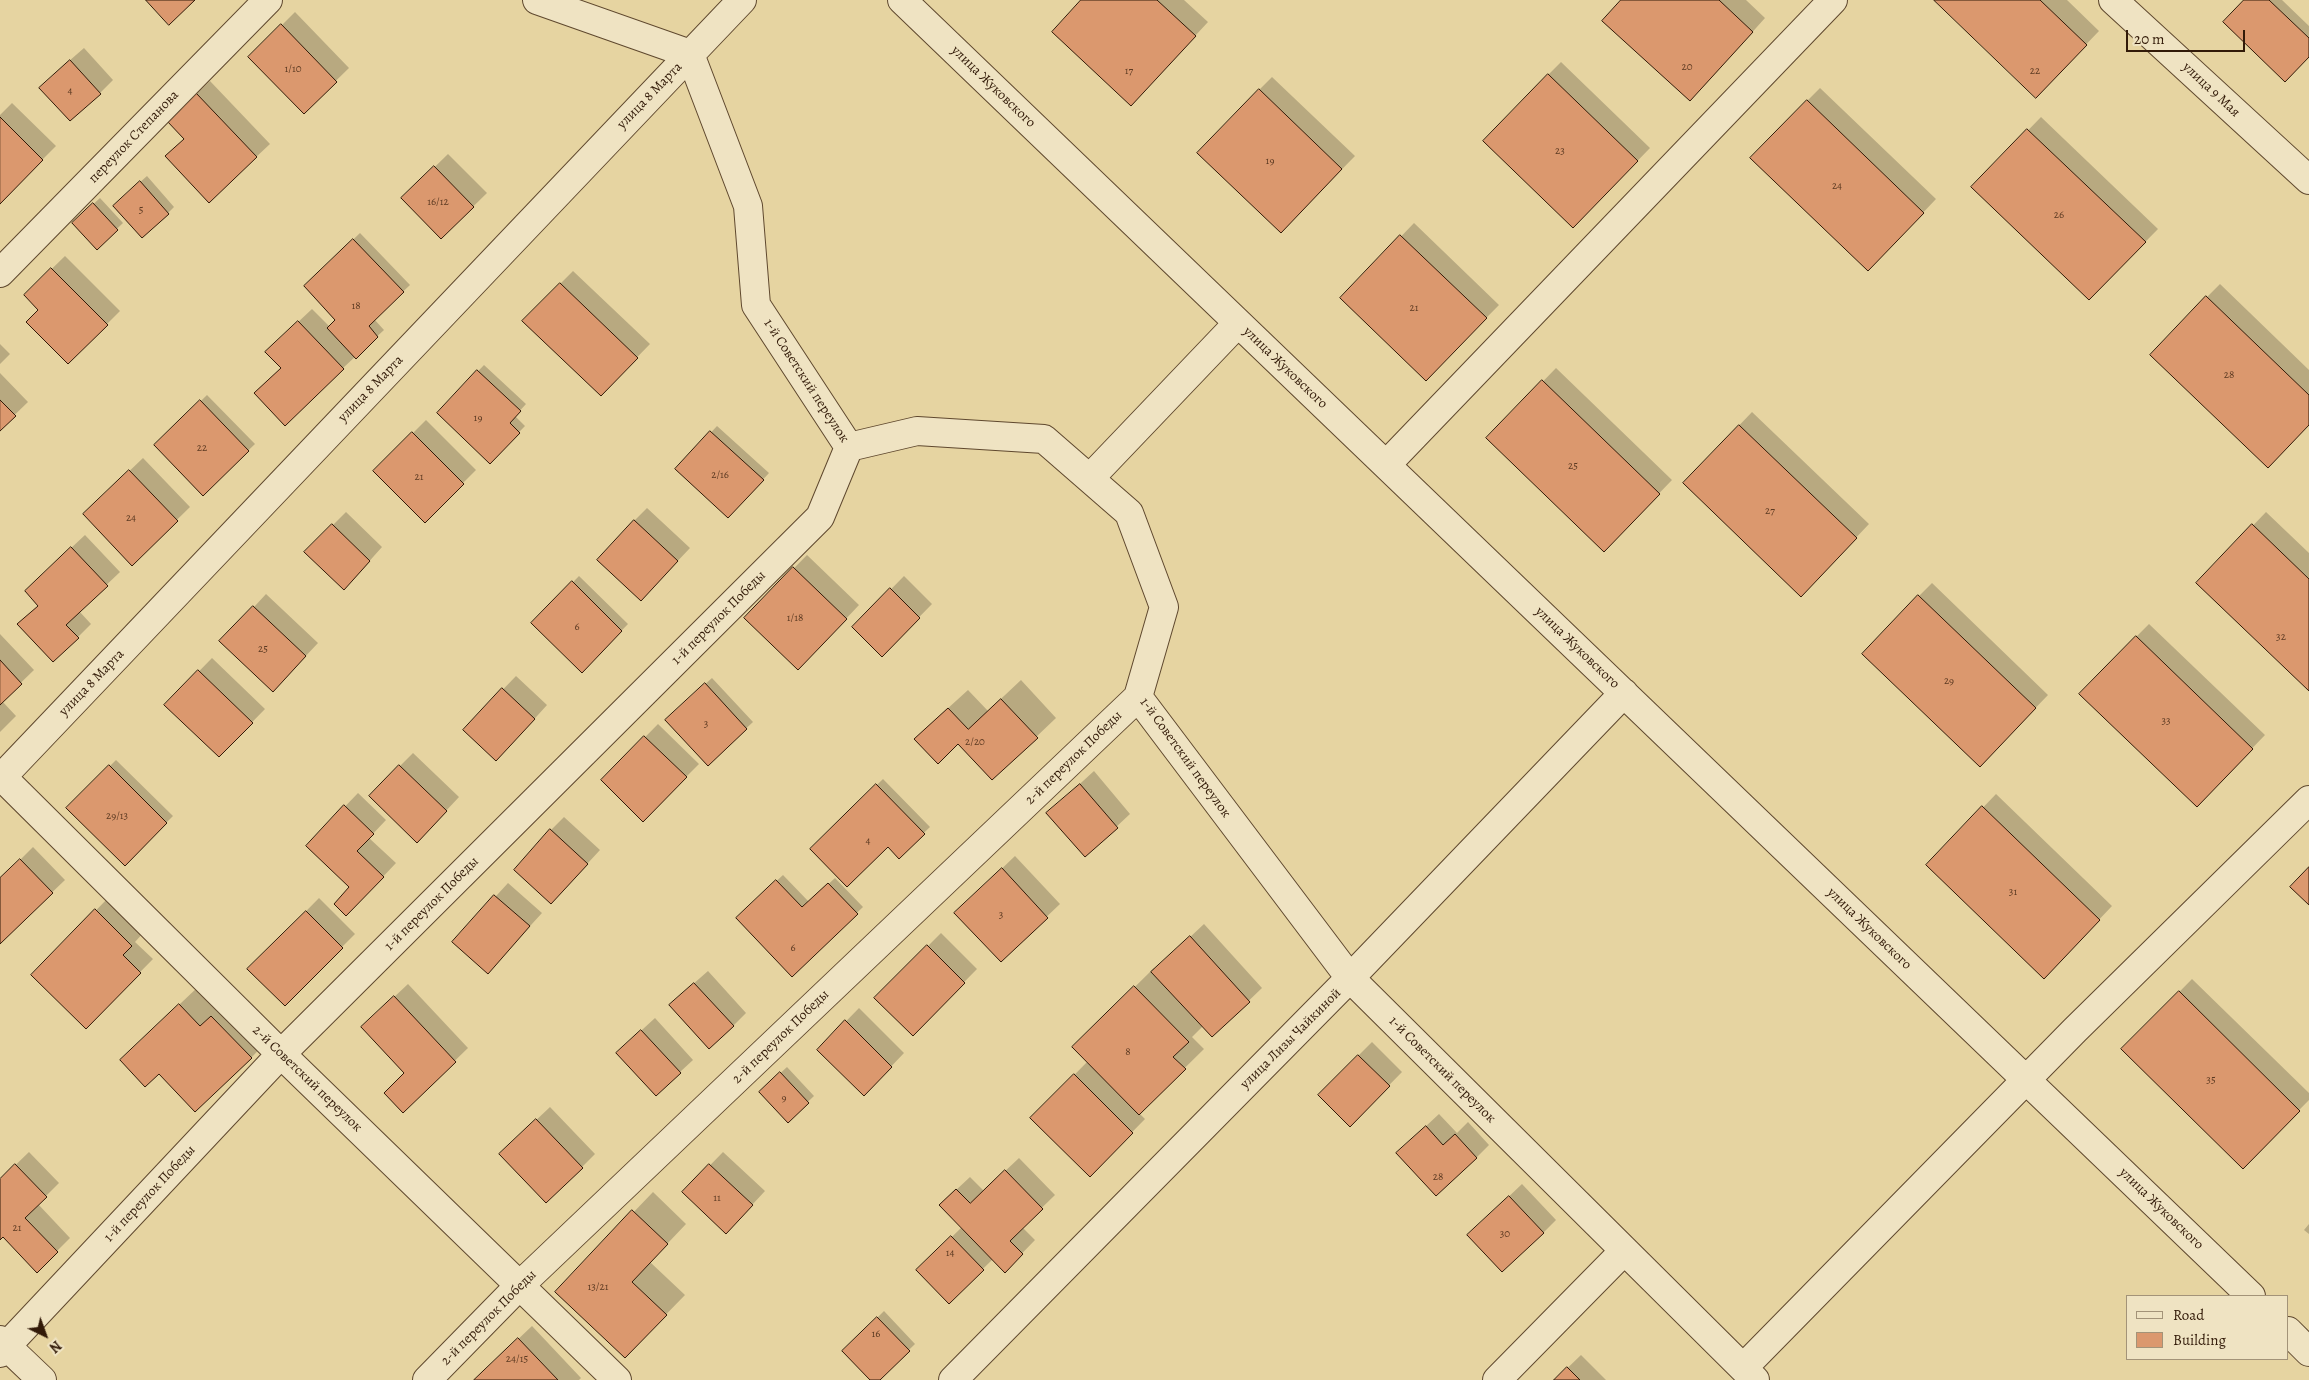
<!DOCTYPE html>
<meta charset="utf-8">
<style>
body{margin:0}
#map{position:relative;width:2309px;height:1380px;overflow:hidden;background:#e6d4a1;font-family:Alegreya,serif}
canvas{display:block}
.legend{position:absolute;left:2126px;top:1295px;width:162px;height:65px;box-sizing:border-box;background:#efe3c2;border:1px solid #a39378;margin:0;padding:6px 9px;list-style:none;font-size:15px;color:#321a08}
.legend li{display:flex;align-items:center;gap:10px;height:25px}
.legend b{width:25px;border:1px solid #a39378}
.north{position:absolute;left:20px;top:1310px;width:50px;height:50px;-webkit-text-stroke:4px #efe3c2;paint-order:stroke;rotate:138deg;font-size:14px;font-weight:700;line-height:20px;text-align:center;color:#321a08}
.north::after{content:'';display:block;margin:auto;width:18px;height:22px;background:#321a08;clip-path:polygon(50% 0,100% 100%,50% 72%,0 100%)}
.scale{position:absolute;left:2126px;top:30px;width:119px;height:22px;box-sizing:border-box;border:2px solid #321a08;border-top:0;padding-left:6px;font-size:15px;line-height:18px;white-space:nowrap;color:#321a08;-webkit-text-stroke:4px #efe3c2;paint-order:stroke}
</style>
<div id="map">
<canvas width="2309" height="1380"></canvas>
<ul class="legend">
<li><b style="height:6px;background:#efe3c2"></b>Road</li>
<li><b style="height:14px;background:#db986e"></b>Building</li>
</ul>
<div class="north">N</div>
<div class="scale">20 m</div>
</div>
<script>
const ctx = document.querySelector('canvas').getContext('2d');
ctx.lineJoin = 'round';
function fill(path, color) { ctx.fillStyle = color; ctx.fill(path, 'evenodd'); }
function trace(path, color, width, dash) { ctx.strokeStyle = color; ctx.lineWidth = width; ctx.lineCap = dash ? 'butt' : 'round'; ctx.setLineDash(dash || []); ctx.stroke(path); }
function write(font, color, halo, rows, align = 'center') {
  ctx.font = font + ' Alegreya,serif'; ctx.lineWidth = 4; ctx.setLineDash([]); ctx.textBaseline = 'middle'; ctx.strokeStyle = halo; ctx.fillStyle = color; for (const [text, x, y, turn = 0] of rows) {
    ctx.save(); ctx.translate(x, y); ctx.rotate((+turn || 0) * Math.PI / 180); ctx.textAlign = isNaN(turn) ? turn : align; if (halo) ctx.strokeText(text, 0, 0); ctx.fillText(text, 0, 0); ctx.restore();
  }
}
fill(new Path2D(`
 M1083,0H1184L1208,22L1144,91Z
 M1623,0H1746L1765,18L1703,87Z
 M1936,0H2067L2099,31L2049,83Z
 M2246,0H2282L2309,26V55Z
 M295,12L349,68L304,112L250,57Z
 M84,48L113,80L100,93L53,75Z
 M1561,62L1650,148L1586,214L1548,75Z
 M1272,77L1355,156L1294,218L1259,90Z
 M210,81L270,144L209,201L185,138L181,108Z
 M1820,88L1936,199L1881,257L1807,101Z
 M12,103L56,146L0,202V115Z
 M2041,117L2158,229L2089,299L1973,187Z
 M448,154L487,193L442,237L403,198Z
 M147,176L174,207L168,213L121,199Z
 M100,198L123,223L97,248L73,223Z
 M1414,223L1499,305L1426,379L1342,298Z
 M360,233L410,285L374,319L384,330L343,368L282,367L280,339L312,309L330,327L337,320L305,286Z
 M65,256L120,311L68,363L40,310L25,295Z
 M573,271L650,344L614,381L560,284Z
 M2220,284L2309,370V424L2207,297Z
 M0,344L10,354L0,364Z
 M484,365L526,404L515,416L525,426L490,462L438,413Z
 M1556,368L1672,480L1617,537L1488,438Z
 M0,373L28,402L0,429Z
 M207,395L255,444L203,494L156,445Z
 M1752,412L1869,524L1814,582L1684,483Z
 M426,420L476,470L425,521L375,471Z
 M717,426L769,473L735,510L677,469Z
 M143,458L190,507L132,564L98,501Z
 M647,508L690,548L654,586L634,521Z
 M346,512L382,547L357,575L306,552Z
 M2266,512L2309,553V689L2198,583Z
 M85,535L120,572L79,611L91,624L78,637L39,605V578Z
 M807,555L859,605L811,656L745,618Z
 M579,576L628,624L582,671L533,623Z
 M904,576L932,604L882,655L854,627Z
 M1932,583L2048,695L1993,752L1919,596Z
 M266,594L318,643L286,677L254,607Z
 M2149,624L2265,735L2210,792L2136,637Z
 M0,634L34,670L2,701L16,716L0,732Z
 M212,658L265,709L219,756L166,705Z
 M516,676L547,705L509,747L464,730Z
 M712,678L753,722L708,764L673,713Z
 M1021,680L1056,718L992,779L935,720L968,690L988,711Z
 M658,724L699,764L643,820L603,780Z
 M413,753L459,797L430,828L400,766Z
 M116,760L173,816L125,864L68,808Z
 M1094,771L1130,814L1085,856L1048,813Z
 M883,779L930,827L899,857L888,846L811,849Z
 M358,793L386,820L369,838L396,863L359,902L351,887L307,846Z
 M1996,794L2112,906L2057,964L1928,865Z
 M564,817L600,850L564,889L551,830Z
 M33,847L65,880L0,942V880Z
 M1015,856L1060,904L1001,960L969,900Z
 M783,875L809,902L835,878L863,907L792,975L737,918Z
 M508,883L542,913L488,972L454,942Z
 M109,897L144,932L135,942L153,959L86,1027L33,975Z
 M319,898L355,934L285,1004L249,969Z
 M1204,924L1262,988L1212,1036L1203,1026L1192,1037L1204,1049L1139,1113L1145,1119L1090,1175L1032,1118L1088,1061L1074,1047L1154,968L1156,969Z
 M941,933L977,969L913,1034L876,998Z
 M708,971L746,1013L733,1026L684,992Z
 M2192,979L2309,1093V1100L2243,1167L2123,1049Z
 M408,984L468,1048L403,1111L406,1073L376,1014Z
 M200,985L270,1038L251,1058L141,1041Z
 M859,1008L904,1053L864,1095L818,1050Z
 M655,1018L693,1060L680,1072L631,1040Z
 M1372,1042L1402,1072L1350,1125L1319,1095Z
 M787,1067L814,1096L788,1121L760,1092Z
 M550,1107L595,1154L582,1167L514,1141Z
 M1439,1114L1457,1133L1468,1122L1489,1145L1476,1158L1411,1140Z
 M29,1152L59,1183L38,1204L70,1238L37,1271L3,1235L0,1238V1180Z
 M723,1152L765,1191L739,1219L684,1192Z
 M1019,1158L1055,1195L1022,1227L1035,1240L1005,1271L993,1259L949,1302L918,1270L962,1227L940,1205L970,1177L984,1191Z
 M1522,1184L1556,1220L1543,1233L1482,1222Z
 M653,1192L686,1224L650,1262L685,1295L644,1337L557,1292Z
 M2309,1224V1234L2304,1230Z
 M884,1311L915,1344L878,1380H872L844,1351Z
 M532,1326L581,1378L579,1380H475Z
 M1581,1355L1606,1380H1555Z`), '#0003');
const building = new Path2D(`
 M146,0H195L169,25Z
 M1081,0H1157L1196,36L1131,106L1052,32Z
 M1621,0H1719L1753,32L1690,101L1602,21Z
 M1934,0H2040L2087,45L2036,98Z
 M2244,0H2269L2309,38V57L2285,82L2223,22Z
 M281,24L337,82L304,114L248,57Z
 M70,60L101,94L70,121L39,88Z
 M1548,74L1638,161L1573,228L1483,141Z
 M1259,89L1342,169L1281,233L1197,153Z
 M196,93L257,157L209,203L165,156L184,139L167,121Z
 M1807,100L1924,213L1868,271L1750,158Z
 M0,117L43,160L0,204Z
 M2027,129L2146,242L2089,300L1971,187Z
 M434,166L474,207L441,239L401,198Z
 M140,181L169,214L142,238L113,206Z
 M93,203L118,230L97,250L72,223Z
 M1400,235L1487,318L1426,381L1340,298Z
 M353,239L404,292L369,326L378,337L356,359L327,328L335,320L304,286Z
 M51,268L108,325L68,364L26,322L38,310L24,295Z
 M560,283L638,358L601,396L522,321Z
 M2206,296L2309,395V425L2268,468L2150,355Z
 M298,321L344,369L285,426L254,393L281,368L265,352Z
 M477,370L521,411L510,423L520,433L490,464L437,413Z
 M1542,380L1660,494L1604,552L1486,438Z
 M0,400L16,416L0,431Z
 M200,400L249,451L203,496L154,445Z
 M1739,425L1857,538L1801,597L1683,483Z
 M710,431L764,480L728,518L675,469Z
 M412,432L464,484L425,523L373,471Z
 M129,470L178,521L132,566L83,514Z
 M634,520L678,561L641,601L597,560Z
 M332,524L370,561L344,590L304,552Z
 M2252,524L2309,579V691L2196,583Z
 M71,547L108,586L66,625L79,638L53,662L17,624L38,606L25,591Z
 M793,567L847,619L798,670L744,618Z
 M572,581L622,631L582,673L531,623Z
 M890,588L920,618L882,657L852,627Z
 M1918,595L2036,708L1980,767L1862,654Z
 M253,606L306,656L273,692L219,641Z
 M2136,636L2253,749L2197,807L2079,694Z
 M0,660L22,684L0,705Z
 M198,670L253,723L219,757L164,705Z
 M705,683L747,729L708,766L665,720Z
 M502,688L535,719L496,761L463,730Z
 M1001,699L1038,738L992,780L958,744L938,764L914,739L948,708L968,729Z
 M644,736L687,777L643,822L601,780Z
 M109,765L167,823L125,866L66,808Z
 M399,765L447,811L417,843L369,796Z
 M876,784L925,834L899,859L888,847L847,887L810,849Z
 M1080,784L1118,828L1085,857L1046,813Z
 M344,805L374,834L357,851L384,877L346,916L334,904L349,887L306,846Z
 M1982,806L2100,920L2044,979L1926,865Z
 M550,829L588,864L551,904L514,870Z
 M20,859L53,893L0,944V878Z
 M2309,867V905L2290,887Z
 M1002,868L1048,918L1001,962L954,913Z
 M776,880L802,907L828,883L858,914L792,977L736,918Z
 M494,895L530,926L488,974L452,942Z
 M95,909L132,946L123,955L141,973L86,1029L31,975Z
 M306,911L343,948L285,1006L247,969Z
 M1190,936L1250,1002L1212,1037L1151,972Z
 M927,945L965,983L913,1036L874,998Z
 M694,983L734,1026L709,1049L669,1005Z
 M1134,986L1189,1042L1173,1057L1186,1069L1139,1115L1072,1047Z
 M2179,991L2300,1111L2243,1169L2121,1049Z
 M394,996L456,1062L403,1113L384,1093L404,1073L361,1027Z
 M179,1004L200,1026L211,1016L252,1058L195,1112L159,1074L145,1087L120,1060Z
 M845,1020L892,1067L864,1096L817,1050Z
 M641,1030L681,1073L656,1096L616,1053Z
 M1358,1055L1390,1086L1350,1127L1318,1095Z
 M780,1072L809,1103L788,1123L759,1092Z
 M1074,1074L1133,1133L1090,1177L1030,1118Z
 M536,1119L583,1168L546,1203L499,1154Z
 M1426,1126L1443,1145L1455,1134L1477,1158L1436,1196L1396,1153Z
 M15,1164L47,1197L25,1218L58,1252L37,1273L3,1237L0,1240V1179Z
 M709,1164L753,1205L726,1234L682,1192Z
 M1005,1170L1043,1209L1010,1241L1023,1254L1005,1273L939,1205L956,1189L970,1203Z
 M1509,1196L1544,1233L1502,1272L1467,1235Z
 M632,1210L668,1244L632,1282L667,1315L625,1358L555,1292Z
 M951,1236L984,1270L949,1304L916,1270Z
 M877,1317L910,1351L880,1380H870L842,1351Z
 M518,1338L558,1380H474Z
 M1567,1367L1580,1380H1554Z`);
fill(building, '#db986e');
trace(building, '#321a08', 1);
const minor = new Path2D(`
 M537,0L690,54L748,206L756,305L849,447L917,431L1044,439L1129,513L1164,607L1138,697L1350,978L1755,1380
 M902,0L2251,1296
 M2113,0L2309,180
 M0,273L268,0
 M1386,465L1833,0
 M1090,478L1238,323
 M0,775L281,1054L617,1380
 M0,779L742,0
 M2288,1331L2309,1352
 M0,1340L42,1380
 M0,1353L281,1054L820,517L849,447
 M1743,1368L2075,1030L2309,800
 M427,1380L519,1286L1138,697
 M953,1380L1350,978L1624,693
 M1497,1380L1623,1252`);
trace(minor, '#5f482e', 30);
trace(minor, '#efe3c2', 28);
write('11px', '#5c3a22', null, [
 ["20",1687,67],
 ["1/10",293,69],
 ["17",1129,71],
 ["22",2035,71],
 ["4",70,91],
 ["23",1560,151],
 ["19",1270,161],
 ["24",1837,186],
 ["16/12",438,202],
 ["5",141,210],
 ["26",2059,215],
 ["18",356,306],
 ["21",1414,308],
 ["28",2229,375],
 ["19",478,418],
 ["22",202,448],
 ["25",1573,466],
 ["2/16",720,475],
 ["21",419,477],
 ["27",1770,511],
 ["24",131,518],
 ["1/18",795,618],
 ["6",577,627],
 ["32",2281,637],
 ["25",263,649],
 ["29",1949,681],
 ["33",2166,721],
 ["3",706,724],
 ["2/20",975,742],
 ["29/13",117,816],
 ["4",868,841],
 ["31",2013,892],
 ["3",1001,915],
 ["6",793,948],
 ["8",1128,1052],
 ["35",2211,1080],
 ["9",784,1098],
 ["28",1438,1177],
 ["11",717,1198],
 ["21",17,1228],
 ["30",1505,1234],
 ["14",950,1253],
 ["13/21",598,1287],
 ["16",876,1334],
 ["24/15",517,1359]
]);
write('14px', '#321a08', '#efe3c2', [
 ["улица Жуковского",993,87,44],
 ["улица 9 Мая",2211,90,43],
 ["улица 8 Марта",650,96,-46],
 ["переулок Степанова",134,137,-46],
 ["улица Жуковского",1285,368,44],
 ["1-й Советский переулок",806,381,57],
 ["улица 8 Марта",371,389,-46],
 ["1-й переулок Победы",719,618,-45],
 ["улица Жуковского",1577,648,44],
 ["улица 8 Марта",92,683,-46],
 ["2-й переулок Победы",1074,758,-44],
 ["1-й Советский переулок",1185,758,54],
 ["1-й переулок Победы",432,904,-45],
 ["улица Жуковского",1869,929,44],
 ["2-й переулок Победы",781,1037,-44],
 ["улица Лизы Чайкиной",1291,1039,-45],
 ["1-й Советский переулок",1442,1070,45],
 ["2-й Советский переулок",307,1079,44],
 ["1-й переулок Победы",150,1194,-47],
 ["улица Жуковского",2161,1209,44],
 ["2-й переулок Победы",489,1318,-45]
]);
</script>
